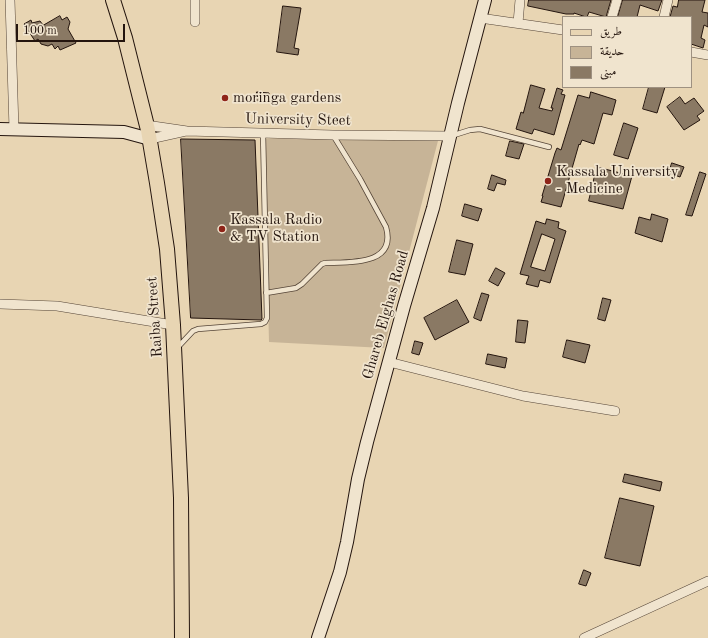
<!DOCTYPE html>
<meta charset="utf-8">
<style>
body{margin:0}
#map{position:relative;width:708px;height:638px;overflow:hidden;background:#e8d5b3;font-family:"Old Standard TT",Amiri,serif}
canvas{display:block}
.legend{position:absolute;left:562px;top:16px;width:130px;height:72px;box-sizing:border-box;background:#f0e4ce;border:1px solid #9e9181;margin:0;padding:5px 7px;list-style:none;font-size:12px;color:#24150e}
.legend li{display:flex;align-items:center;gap:8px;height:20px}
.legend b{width:20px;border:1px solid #9e9181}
.scale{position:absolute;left:16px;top:24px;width:109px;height:18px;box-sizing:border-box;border:2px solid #24150e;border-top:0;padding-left:5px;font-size:12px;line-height:14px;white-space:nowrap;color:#24150e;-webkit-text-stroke:3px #f0e4ce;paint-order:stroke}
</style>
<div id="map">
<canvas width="708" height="638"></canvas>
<ul class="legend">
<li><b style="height:5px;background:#e8d5b3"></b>طريق</li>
<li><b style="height:11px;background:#c7b497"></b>حديقة</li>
<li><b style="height:11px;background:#8a7964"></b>مبنى</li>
</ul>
<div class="scale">100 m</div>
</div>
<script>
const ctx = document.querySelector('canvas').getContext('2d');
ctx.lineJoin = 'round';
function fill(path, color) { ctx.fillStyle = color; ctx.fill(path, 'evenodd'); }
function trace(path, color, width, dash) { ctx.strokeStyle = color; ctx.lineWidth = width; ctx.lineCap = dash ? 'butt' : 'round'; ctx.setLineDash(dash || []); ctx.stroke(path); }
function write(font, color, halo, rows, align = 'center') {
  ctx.font = font + ' "Old Standard TT",serif'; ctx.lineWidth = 3.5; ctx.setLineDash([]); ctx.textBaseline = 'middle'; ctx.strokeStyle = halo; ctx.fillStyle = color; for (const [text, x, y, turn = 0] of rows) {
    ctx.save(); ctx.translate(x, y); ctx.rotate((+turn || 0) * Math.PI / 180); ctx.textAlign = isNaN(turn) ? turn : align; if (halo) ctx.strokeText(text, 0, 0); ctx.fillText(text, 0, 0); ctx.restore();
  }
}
fill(new Path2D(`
 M439,137L384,348L269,342L264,139Z`), '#c7b497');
const building = new Path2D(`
 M529,0H611L606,17L589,12L587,17H586L574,13V14H566L528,6Z
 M623,0H662L658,11L640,5L637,17H618Z
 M679,0H705L702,12L708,13V27L704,25L701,38L705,40L703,48L691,44V17H670L673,6L677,7Z
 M283,6L301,8L294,48L299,49L298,55L277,52Z
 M60,16L62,20L67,17L70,22L68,29L76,43L60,50L58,46L55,49L52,44L48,46L41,44L38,39L35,41L24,24L31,20L32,23L40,21L43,25Z
 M531,85L545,89L539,108L552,111L553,108H551L557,88L563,90L561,94L565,95L554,135L534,129L532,134L516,129L521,112L523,113Z
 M649,87H665L657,113L643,109Z
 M257,92L269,93V102L256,101Z
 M591,92L616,100L612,115L603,113L594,144L582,140L580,145L579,144L561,207L541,202L543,196H542L555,153L557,148L561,150L578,95L589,98Z
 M680,97L685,104L694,98L704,111L697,116L700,120L684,130L667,107Z
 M624,123L638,128L628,159L614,155Z
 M181,139L255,140L262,319L261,320L191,318Z
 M510,141L524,144L519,159L506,156Z
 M672,163L684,167L680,177L669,173Z
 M597,167L632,176L623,209L589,201Z
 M700,172L706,174L692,216L686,215Z
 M492,175L506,180L505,185L497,183L494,191L488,189Z
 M465,204L482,209L478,221L462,216Z
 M652,214L668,219L662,242L635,233L639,217L650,220Z
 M547,219L559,222L558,228L566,231L550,283L540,280L538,287L526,284L529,276L520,274L536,221L545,224ZM542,234L555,239L545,271L531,267Z
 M457,240L473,244L465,275L449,272Z
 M496,268L505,273L498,286L489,281Z
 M482,293L489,295L481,321L474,318Z
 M603,298L611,300L605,321L598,319Z
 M457,300L469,322L435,340L424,318Z
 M518,320L528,321L525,343L516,342Z
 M567,340L590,345L585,363L563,357Z
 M415,341L423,343L419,355L412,353Z
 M488,354L507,358L505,368L486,364Z
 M625,474L662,482L660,491L623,482Z
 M620,498L654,506L640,566L605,558Z
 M584,570L591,573L586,586L579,584Z`);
fill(building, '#8a7964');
trace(building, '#24150e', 1);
const lane = new Path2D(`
 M451,136L470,130L480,129L549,147
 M266,293L296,288L302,284L322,264L325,263C349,262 397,266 386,227L360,179L333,135
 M178,347L193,331L198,329L261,324L265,322L267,318L263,133`);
const street = new Path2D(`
 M10,0L14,129
 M195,0V22
 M612,17L617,0
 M664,17L668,0
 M480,18L563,30
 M518,23L520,0
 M691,52L708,55
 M146,125L187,131L333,135L450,136
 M150,139L186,131
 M0,304L57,306L173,325
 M389,362L523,396L615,411
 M584,638L708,581`);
const secondary = new Path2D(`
 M0,129L124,132L150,139
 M318,638L340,572L347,542L358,479L367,442L404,306L433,208L458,103L485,0`);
const primary = new Path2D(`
 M113,0L125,38L148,130L157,183L167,249L173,325L181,498L182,638`);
trace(lane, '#554537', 6);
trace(street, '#554537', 10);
trace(secondary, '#24150e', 14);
trace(primary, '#24150e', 16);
trace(lane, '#f0e4ce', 4.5);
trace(street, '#f0e4ce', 9);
trace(secondary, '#f0e4ce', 12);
trace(primary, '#e8d5b3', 14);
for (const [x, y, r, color] of [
 [225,98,4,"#8f2418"],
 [548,181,4,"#8f2418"],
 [222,229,4,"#8f2418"]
]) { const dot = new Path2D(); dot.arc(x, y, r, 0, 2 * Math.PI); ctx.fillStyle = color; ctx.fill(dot); trace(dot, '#f0e4ce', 1.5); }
write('15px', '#24150e', '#f0e4ce', [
 ["moringa gardens",233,98],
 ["Kassala University",556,172],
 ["- Medicine",556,189],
 ["Kassala Radio",230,220],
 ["& TV Station",230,237]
], 'left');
write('15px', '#24150e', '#f0e4ce', [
 ["University Steet",298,120,1],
 ["Ghareb Elghas Road",386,315,-74],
 ["Raiba Street",155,317,-94]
]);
</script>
